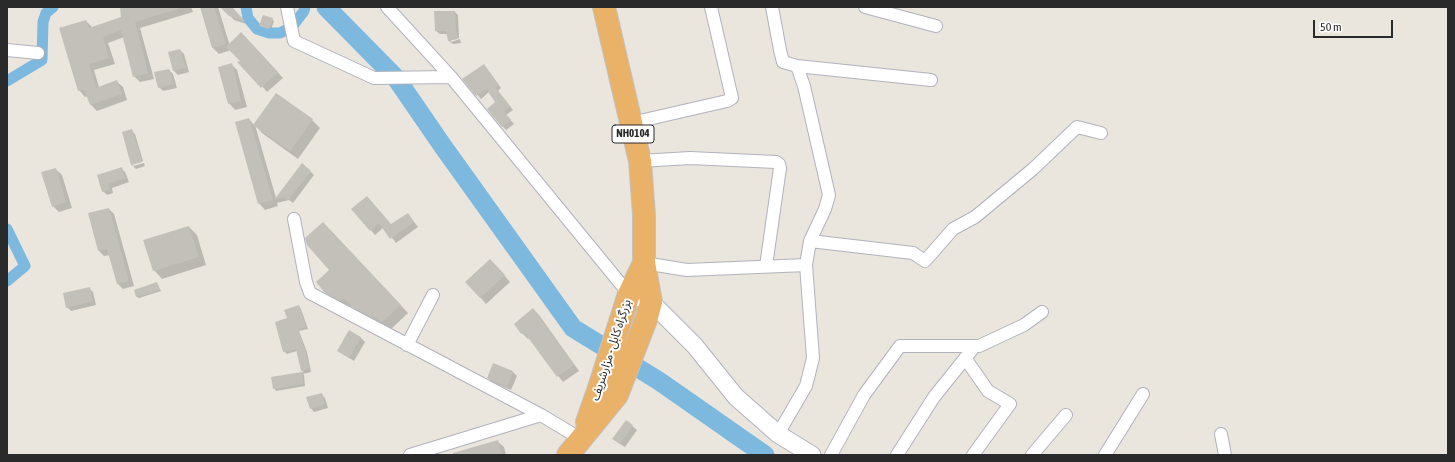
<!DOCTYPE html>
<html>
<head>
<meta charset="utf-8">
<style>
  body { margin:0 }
  #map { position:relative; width:1455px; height:462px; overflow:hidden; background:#eae6de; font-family:"Asap Condensed",sans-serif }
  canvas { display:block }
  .frame { position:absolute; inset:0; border:8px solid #2a2a2a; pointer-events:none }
  .scale { position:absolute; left:1313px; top:20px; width:80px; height:18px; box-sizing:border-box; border:2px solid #2a2a2a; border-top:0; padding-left:5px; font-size:12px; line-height:14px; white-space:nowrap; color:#2a2a2a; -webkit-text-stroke:3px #fff; paint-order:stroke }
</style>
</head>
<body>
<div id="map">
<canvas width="1455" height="462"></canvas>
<div class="frame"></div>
<div class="scale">50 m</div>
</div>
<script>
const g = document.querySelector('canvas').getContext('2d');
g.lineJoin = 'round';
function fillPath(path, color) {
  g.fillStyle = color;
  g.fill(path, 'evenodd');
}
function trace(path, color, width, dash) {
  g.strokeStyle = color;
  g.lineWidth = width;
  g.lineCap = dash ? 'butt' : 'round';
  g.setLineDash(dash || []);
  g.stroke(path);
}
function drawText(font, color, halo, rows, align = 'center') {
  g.font = font + ' "Asap Condensed","Noto Sans Arabic",sans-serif';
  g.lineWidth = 4;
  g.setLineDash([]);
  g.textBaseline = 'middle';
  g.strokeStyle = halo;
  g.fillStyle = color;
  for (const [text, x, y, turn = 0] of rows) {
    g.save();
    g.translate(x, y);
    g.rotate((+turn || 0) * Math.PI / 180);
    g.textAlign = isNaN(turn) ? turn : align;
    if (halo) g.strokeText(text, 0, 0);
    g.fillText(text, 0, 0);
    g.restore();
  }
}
fillPath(new Path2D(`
  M120 7H191L193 12 140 28 154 79 140 82 134 76 124 37 108 43 115 64 94 70 99 87 116 81 123 87 127 100 97 111 91 105 88 96 85 97 79 90 86 21 93 28 123 17Z
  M201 7H218L230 46 247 39 283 78 267 92 242 62 231 50 219 54 213 48Z
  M224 7H231L246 24 234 20 223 8Z
  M455 12 458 15 459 38 451 40V42L460 39 461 43 453 44 449 41 448 34H440L436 31Z
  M272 19 274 21 271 30 260 26Z
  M180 50 184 54 189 72 178 75 174 71 170 53Z
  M231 64 237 70 247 107 235 110 229 103Z
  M487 69 501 88 498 91 513 110 506 115 514 124 506 130 488 109 497 103 489 92 481 99 464 79Z
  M169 70 173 74 177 88 163 91 159 87Z
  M249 119 254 125 312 120 320 128 298 159 262 133 255 125 276 198 310 171 314 175 293 203 289 200 277 203 278 206 265 210 259 203Z
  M131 130 135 134 143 161 133 164V166L144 163 145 166 136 169 132 165 123 133Z
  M121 168 125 172 129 182 112 188 113 193 107 195 103 191 98 176Z
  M55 169 62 175 72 208 59 212 53 206Z
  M109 209 114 214 134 286 123 289 118 284 110 255 104 256 99 251Z
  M353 209 391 225 408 214 418 227 396 243 384 227 375 235Z
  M189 227 197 235 206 265 162 279 154 270Z
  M331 231 408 313 390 330 381 323 380 324 361 315 353 306 350 309 334 300 317 282 331 270Z
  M496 266 510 282 486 304 480 297Z
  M157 283 161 291 139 298 137 297 135 290Z
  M89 288 93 292 96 305 71 311 67 307Z
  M299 306 301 309 308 329 299 331 307 352 311 372 303 374 304 375 305 386 276 391 274 388 272 378 304 372 302 371 297 351 287 354 284 351 288 319Z
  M533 309 539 315 579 371 563 382 529 338 528 339 522 333Z
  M349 331 361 338 365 342 354 361 338 351Z
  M513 372 517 376 511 390 492 382 488 378Z
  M321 394 325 398 328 408 314 412 311 408Z
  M626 421 637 430 625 447 617 442Z
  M497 441 504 447 506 455H450Z`), '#0003');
trace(new Path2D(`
  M246 7 248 18 257 29 269 33H280L292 27 304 11 305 7
  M7 81 42 60 43 22 46 13 53 7
  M7 229 25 266 7 281`), '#7db9df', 11);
trace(new Path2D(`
  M326 7 396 78 442 145 573 328 659 381 765 455`), '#7db9df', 19);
fillPath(new Path2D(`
  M120 7H177L178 9 135 22 148 73 133 77 121 30 103 37 109 58 89 64 96 88 117 80 122 94 90 105 84 89 78 91 59 28 86 20 89 28 121 17Z
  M200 7H214L226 44 212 48Z
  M220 7H232L245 21 229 16Z
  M434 11H455L456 32 458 39 448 41 446 31H435Z
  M263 15 273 18 269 29 259 26Z
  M241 32 278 72 261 88 237 62 240 61 226 47Z
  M180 49 186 68 173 71 168 52Z
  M232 63 241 101 228 104 218 67Z
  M484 64 499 85 495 87 510 106 504 111 511 120 502 127 487 109 495 102 486 89 476 96 462 79Z
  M169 69 173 84 158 88 154 72Z
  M276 93 313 119 290 151 253 125Z
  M249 118 273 200 258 204 235 122Z
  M132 129 142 162 131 165 122 132Z
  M302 163 311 171 288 200 284 197 274 200Z
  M122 167 125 178 108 184 110 189 102 192 97 175Z
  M56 168 66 202 52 207 41 172Z
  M367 196 391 224 408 213 414 222 390 239 379 223 370 231 351 209Z
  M109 208 129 281 117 284 107 249 98 251 88 213Z
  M323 222 401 305 382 322 372 316 371 317 352 307 344 298 341 301 325 293 316 282 329 270 307 245 305 238Z
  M189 226 199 257 153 271 143 240Z
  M490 259 505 275 480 298 465 282Z
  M157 282 160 290 136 297 134 290Z
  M90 287 93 301 66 308 63 293Z
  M299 305 306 327 298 329 304 348H305L309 369 301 371 296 349 283 352 275 322 287 318 284 310Z
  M533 308 574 365 557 377 524 332 521 334 514 324Z
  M349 330 361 337 349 358 337 351Z
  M493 363 513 371 507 387 487 378Z
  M302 372 303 384 273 389 271 377Z
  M322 393 325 404 310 409 306 397Z
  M626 420 633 425 620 444 612 439Z
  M498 440 502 455H453V453Z`), '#c3c0b9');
const street = new Path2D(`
  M287 7 294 41 374 78 451 77
  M387 7 451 77 629 294
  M772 7 780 50 783 62 797 66 804 86 829 195 825 209 810 241 806 265 813 358 806 386 778 434
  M865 7 936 26
  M7 50 38 53
  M797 66 931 80
  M631 123 727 101 732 98 711 7
  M640 161 690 158 776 162 779 164 780 168 766 266
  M294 219 306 282 310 293 541 415 581 439
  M810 241 913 253 925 261 953 229 975 217 1033 169 1077 127 1101 133
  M644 263 687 270 806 265
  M407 345 433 295
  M965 358 988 391 1010 404 973 455
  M1221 434 1225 455
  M410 455 541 415
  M831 455 864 395 900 346H979L1024 325 1042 312
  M897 455 934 397 975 346
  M1032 455 1066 415
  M1105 455 1143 394`);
const secondary = new Path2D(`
  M641 298 651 302 695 346 736 397 778 434 812 455`);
const highway = new Path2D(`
  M587 422 599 388 621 319 629 294 644 263
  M568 455 617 395 647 317 651 302 644 263V215L640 161 604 7`);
trace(street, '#b1b2bc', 14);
trace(secondary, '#b1b2bc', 19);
trace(highway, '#c3c3c3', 24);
trace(street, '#fff', 12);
trace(secondary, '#fff', 17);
trace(highway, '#eab169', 22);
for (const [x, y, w] of [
  [633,134,42]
]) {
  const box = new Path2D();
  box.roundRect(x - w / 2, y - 9, w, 18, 3);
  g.fillStyle = '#fff';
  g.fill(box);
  trace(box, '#2a2a2a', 1);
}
drawText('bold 11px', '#2a2a2a', null, [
  ["NH0104",633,134]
]);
drawText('12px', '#2a2a2a', '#fff', [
  ["بزرگراه کابل - مزارشریف",611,350,-72]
]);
</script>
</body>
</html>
